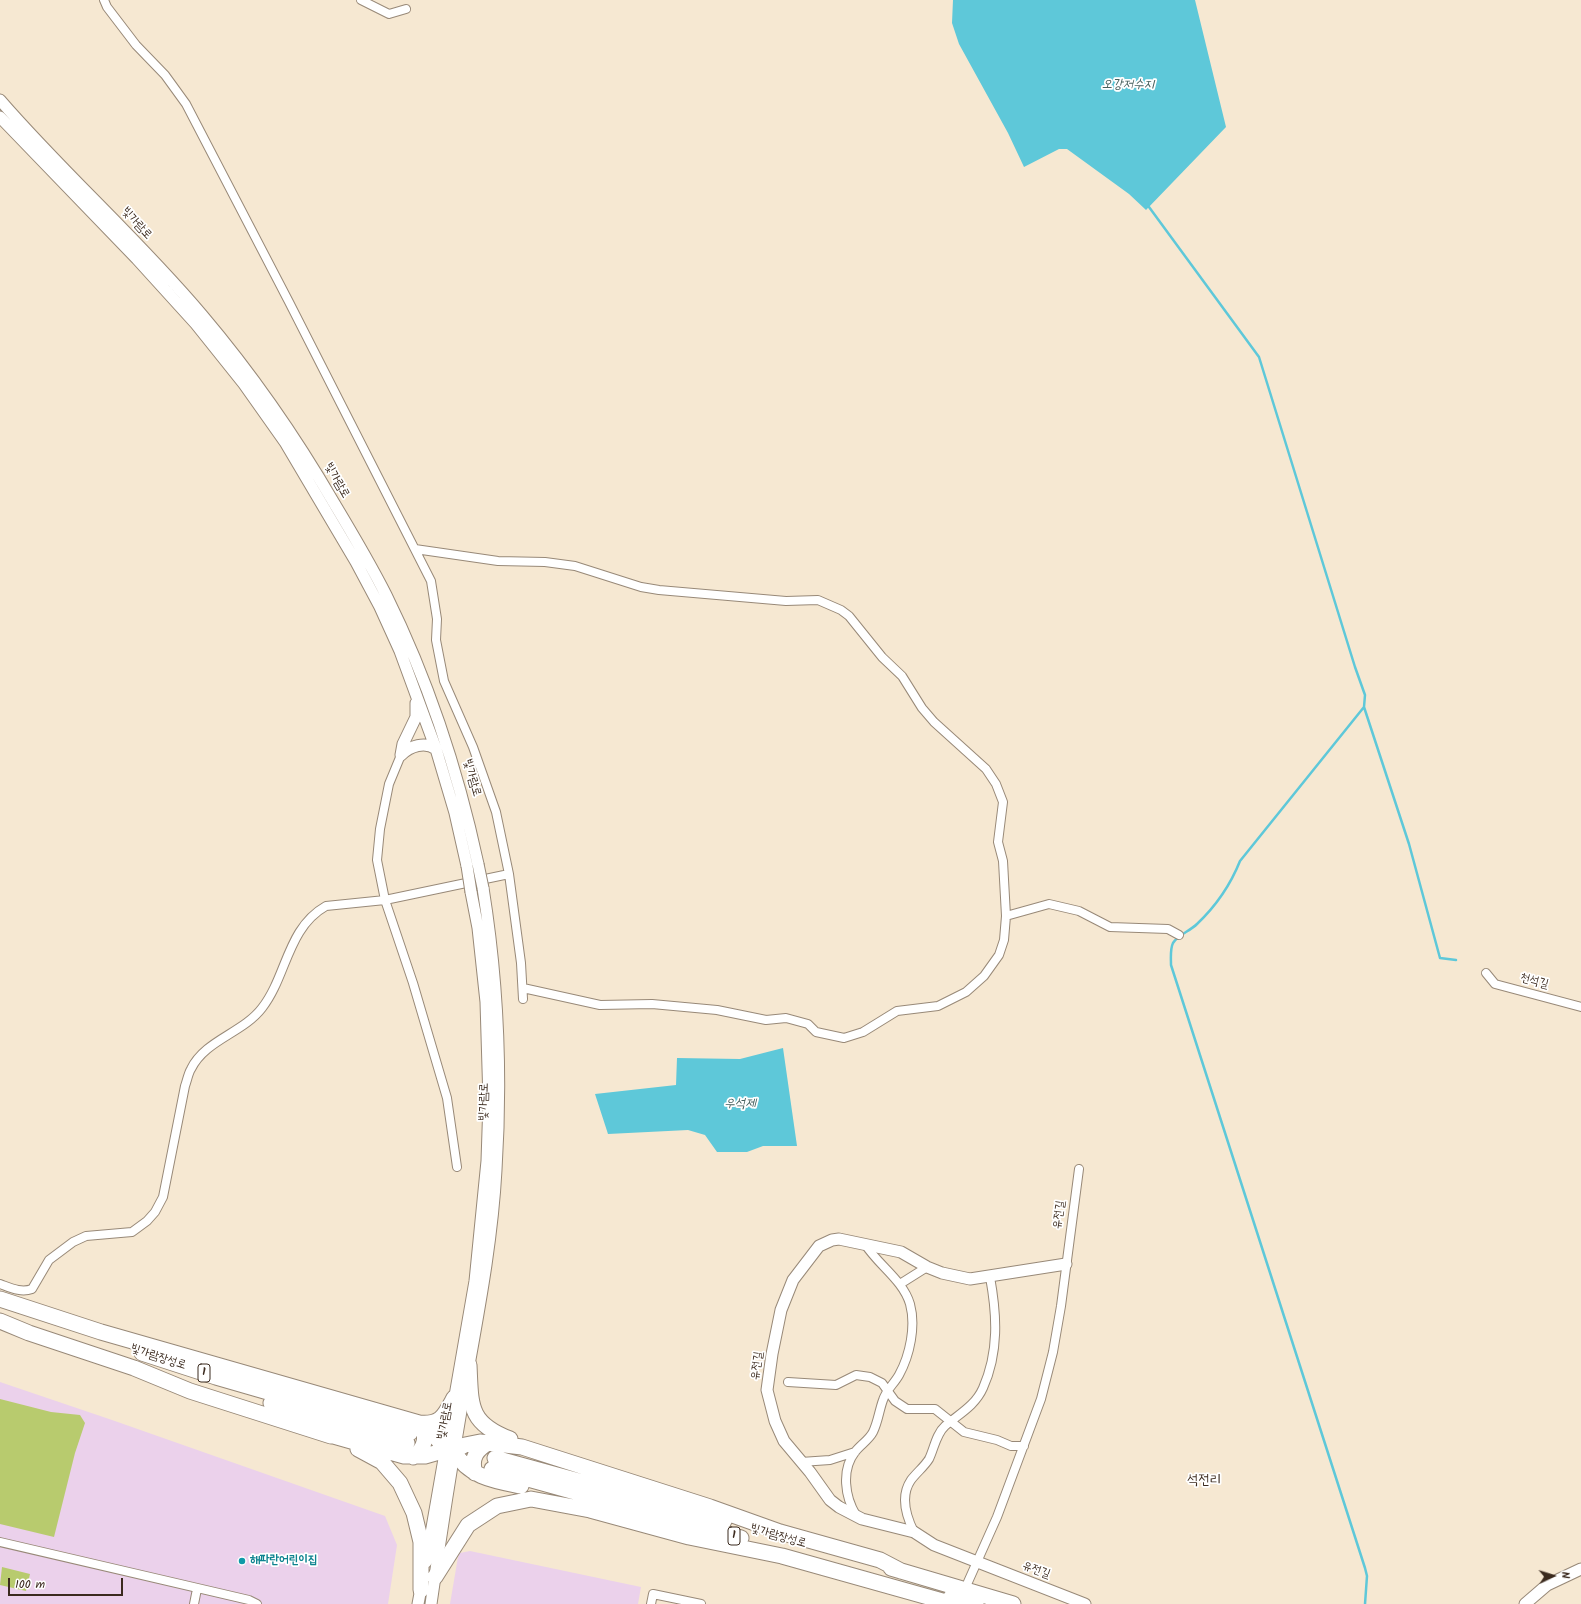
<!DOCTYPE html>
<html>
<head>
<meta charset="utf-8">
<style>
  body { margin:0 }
  #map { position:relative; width:1581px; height:1604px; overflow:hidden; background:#f6e8d2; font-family:Kalam,sans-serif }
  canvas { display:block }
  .north { position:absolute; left:1533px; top:1556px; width:40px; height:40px; -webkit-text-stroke:3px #fff; paint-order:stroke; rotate:86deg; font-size:11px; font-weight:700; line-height:16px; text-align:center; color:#3b2a1e }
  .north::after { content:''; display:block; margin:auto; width:14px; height:18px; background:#3b2a1e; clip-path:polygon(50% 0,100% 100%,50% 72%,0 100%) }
  .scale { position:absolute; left:8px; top:1578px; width:115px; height:18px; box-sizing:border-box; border:2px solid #3b2a1e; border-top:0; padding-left:5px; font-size:12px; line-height:14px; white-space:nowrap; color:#3b2a1e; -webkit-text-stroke:3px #fff; paint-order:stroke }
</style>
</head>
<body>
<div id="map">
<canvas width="1581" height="1604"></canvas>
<div class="north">N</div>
<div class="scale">100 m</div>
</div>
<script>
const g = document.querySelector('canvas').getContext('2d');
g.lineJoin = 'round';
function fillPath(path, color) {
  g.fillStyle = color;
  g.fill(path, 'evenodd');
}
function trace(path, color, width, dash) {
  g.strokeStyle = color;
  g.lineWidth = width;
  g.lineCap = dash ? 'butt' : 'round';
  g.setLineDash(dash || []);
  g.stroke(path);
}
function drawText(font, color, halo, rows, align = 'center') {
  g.font = font + ' Kalam,"Poor Story",sans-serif';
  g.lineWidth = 3.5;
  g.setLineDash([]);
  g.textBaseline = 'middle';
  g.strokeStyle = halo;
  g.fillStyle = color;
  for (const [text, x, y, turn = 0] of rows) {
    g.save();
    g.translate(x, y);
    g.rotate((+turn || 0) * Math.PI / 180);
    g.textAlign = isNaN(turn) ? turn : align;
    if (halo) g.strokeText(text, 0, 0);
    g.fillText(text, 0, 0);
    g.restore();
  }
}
fillPath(new Path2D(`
  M0 1382 112 1420 385 1516 397 1545 388 1604H0Z
  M470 1551 641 1587 638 1604H450L458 1557 460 1553Z`), '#ebd1eb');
fillPath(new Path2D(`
  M0 1399 51 1412 80 1415 85 1423 75 1453 54 1537 0 1524Z
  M2 1567 30 1574 26 1591 0 1585Z`), '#b8cb6e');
fillPath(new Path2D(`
  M953 0H1195L1226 127 1146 210 1129 194 1067 149H1059L1024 167 1008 133 959 44 952 23Z
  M783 1048 797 1146H763L747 1152H717L705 1135 688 1130 608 1134 595 1094 676 1085 677 1058 740 1059Z`), '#5ec8d9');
trace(new Path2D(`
  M1149 207 1259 357 1355 667 1365 695 1364 707 1409 844 1440 958 1456 960
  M1364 707 1240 861C1230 886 1216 906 1197 924 1190 931 1178 935 1173 943 1170 949 1171 958 1171 965L1365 1568 1367 1576 1365 1604`), '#5ec8d9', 2.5);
const street = new Path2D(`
  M104 0 107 7 136 45 165 75 186 104 289 302 431 581 437 619 436 640 444 681 473 747 496 812 509 874 521 963 523 999
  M361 0 389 14 406 9
  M415 549 498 561 545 562 575 566 641 587 659 590 786 601 818 600 841 610 849 616 882 657 902 676 922 708 934 722 986 769 996 784 1003 802 998 842 1003 861 1006 916
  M401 755 389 784 380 829 377 860 385 900 413 983 447 1098 457 1167
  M1486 973 1495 984 1581 1007
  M523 988 600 1005 652 1004 717 1010 766 1020 786 1018 808 1024 816 1032 844 1038 863 1032 897 1011 938 1006 966 992 984 976 999 955 1004 940 1006 916 1049 904 1079 911 1110 927 1168 929 1179 935
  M0 1284C11 1288 21 1293 32 1289L49 1260 73 1242 86 1236 132 1232 147 1221 155 1212 163 1197 185 1086C187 1081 188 1074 191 1069 205 1040 243 1033 262 1008 287 976 287 928 326 906L385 900 509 874
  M900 1284 927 1267
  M788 1382 836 1385 856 1375 870 1377 882 1383 895 1401 907 1409H935L964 1432 997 1440 1011 1446H1024
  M801 1462 830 1460 855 1452
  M856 1515C845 1497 841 1470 855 1452 860 1445 869 1440 873 1432 878 1422 879 1411 883 1400 886 1390 894 1384 899 1375 910 1355 916 1326 910 1304 903 1280 878 1265 865 1244
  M914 1532C906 1516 900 1496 911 1480 917 1472 924 1467 929 1459 934 1449 936 1434 945 1426 959 1414 975 1406 983 1388 999 1352 997 1315 990 1277
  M0 1542 249 1600 257 1604
  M968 1582 997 1517 1041 1399 1053 1352 1061 1306 1079 1169
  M194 1604 197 1589
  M651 1604 653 1594 701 1604`);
const secondary = new Path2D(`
  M0 100C64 174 139 240 202 315 252 374 295 436 334 503 352 533 370 563 386 595 428 680 458 771 478 864
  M0 117 137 259 196 324 244 384 285 442 356 562 380 607 400 651 436 749 455 813 467 866
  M401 755 403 744 416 717V703
  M401 755C410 746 425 741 436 749
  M1066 1264 970 1279 942 1273 927 1267 901 1252 839 1239 832 1240 819 1246 793 1280 781 1310 772 1354 767 1390 775 1421 784 1441 810 1472 830 1500 839 1507 862 1519 914 1532 934 1545 1085 1604
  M426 1562 475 1281 487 1161 489 1101 486 1002 478 928 471 892
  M418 1604 422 1583
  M431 1604C441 1533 452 1463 464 1393 477 1319 492 1245 496 1170 502 1076 498 981 483 888
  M1525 1604 1547 1585 1581 1569`);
const highway = new Path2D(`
  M0 1299 101 1332 419 1423C441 1425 444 1416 454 1398
  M0 1321 29 1333 134 1368 190 1391 331 1436
  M142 1353 216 1377 410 1433
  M469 1365C471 1405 468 1423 510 1439
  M271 1403 407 1443
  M420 1424 431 1431 446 1450
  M323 1433 404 1456H425L446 1450 454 1451 465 1445 480 1442 522 1447 710 1507 780 1532 880 1560 901 1571
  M358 1449 382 1462 400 1483 414 1513 421 1542V1590
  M454 1451C468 1477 495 1481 521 1486
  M413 1457C426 1448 428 1435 419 1423
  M495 1458 724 1521
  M492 1469 741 1538
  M475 1473C470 1458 477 1449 490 1442
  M891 1568 1013 1604
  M435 1577 468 1525 497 1506 531 1499 590 1510 689 1537 782 1556 953 1604
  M951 1597 976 1604`);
trace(street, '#988978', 10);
trace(secondary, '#988978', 13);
trace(highway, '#988978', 17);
trace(street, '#fff', 8);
trace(secondary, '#fff', 11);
trace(highway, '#fff', 15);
const secondaryBridge = new Path2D(`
  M478 864 483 888
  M467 866 471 892`);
trace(secondaryBridge, '#988978', 13, []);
trace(secondaryBridge, '#fff', 11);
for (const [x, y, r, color] of [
  [242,1561,4,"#0f9aa8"]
]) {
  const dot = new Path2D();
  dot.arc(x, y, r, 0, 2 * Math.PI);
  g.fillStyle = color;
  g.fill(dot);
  trace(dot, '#fff', 1.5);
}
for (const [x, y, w] of [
  [204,1373,12],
  [734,1536,12]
]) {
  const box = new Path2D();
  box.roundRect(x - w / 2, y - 9, w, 18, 3);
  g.fillStyle = '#fff';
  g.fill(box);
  trace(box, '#3b2a1e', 1);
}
drawText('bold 11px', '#3b2a1e', null, [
  ["1",204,1373],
  ["1",734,1536]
]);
drawText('12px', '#3b2a1e', '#fff', [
  ["빛가람로",136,224,47],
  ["빛가람로",336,481,60],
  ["빛가람로",471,778,74],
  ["천석길",1534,982,15],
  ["빛가람로",485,1102,-89],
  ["유전길",1060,1215,-82],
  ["빛가람장성로",158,1358,18],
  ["유전길",758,1366,-82],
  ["빛가람로",446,1421,-80],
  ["빛가람장성로",778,1537,16],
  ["유전길",1036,1571,20]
]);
drawText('bold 12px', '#0d838f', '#fff', [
  ["해파란어린이집",250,1561]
], 'left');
drawText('italic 13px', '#47615f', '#fff', [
  ["오강저수지",1128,86],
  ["우석제",740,1105]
]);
drawText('14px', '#3b2a1e', '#fff', [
  ["석전리",1204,1482]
]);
</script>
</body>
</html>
